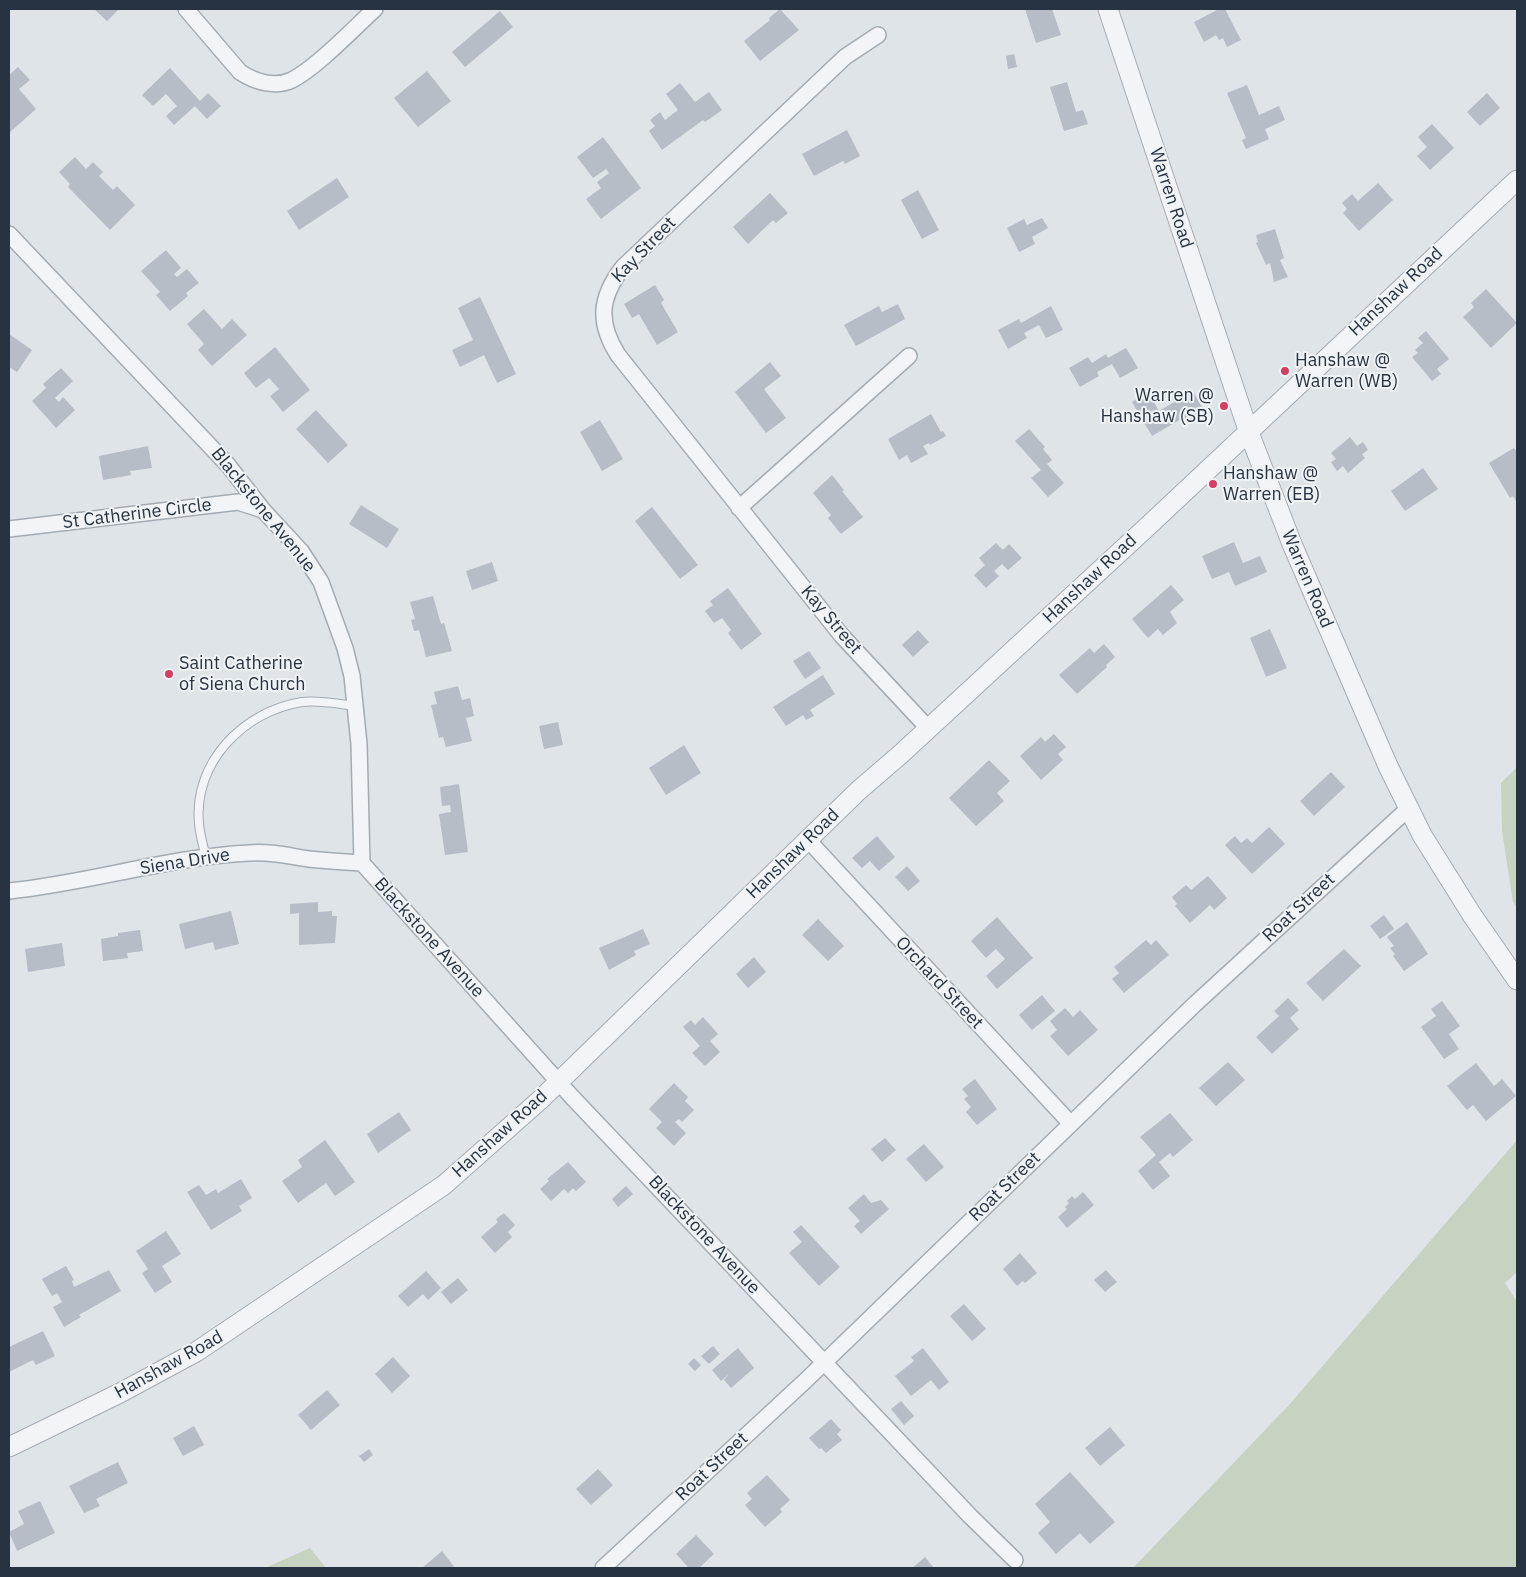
<!DOCTYPE html>
<html>
<head>
<meta charset="utf-8">
<style>
  body { margin:0 }
  #map { position:relative; width:1526px; height:1577px; overflow:hidden; background:#dfe4e9; font-family:"IBM Plex Sans",sans-serif }
  canvas { display:block }
  .frame { position:absolute; inset:0; border:10px solid #273341; pointer-events:none }
</style>
</head>
<body>
<div id="map">
<canvas width="1526" height="1577"></canvas>
<div class="frame"></div>
</div>
<script>
const g = document.querySelector('canvas').getContext('2d');
g.lineJoin = 'round';
function fillPath(path, color) {
  g.fillStyle = color;
  g.fill(path, 'evenodd');
}
function trace(path, color, width, dash) {
  g.strokeStyle = color;
  g.lineWidth = width;
  g.lineCap = dash ? 'butt' : 'round';
  g.setLineDash(dash || []);
  g.stroke(path);
}
function drawText(font, color, halo, rows, align = 'center') {
  g.font = font + ' "IBM Plex Sans",sans-serif';
  g.lineWidth = 4;
  g.setLineDash([]);
  g.textBaseline = 'middle';
  g.strokeStyle = halo;
  g.fillStyle = color;
  for (const [text, x, y, turn = 0] of rows) {
    g.save();
    g.translate(x, y);
    g.rotate((+turn || 0) * Math.PI / 180);
    g.textAlign = isNaN(turn) ? turn : align;
    if (halo) g.strokeText(text, 0, 0);
    g.fillText(text, 0, 0);
    g.restore();
  }
}
fillPath(new Path2D(`
  M1517 767V908L1513 902 1502 831 1501 783Z
  M1517 1140V1272L1505 1283 1517 1302V1568H1133L1289 1405Z
  M310 1548 326 1568H265Z`), '#c6d3c0');
fillPath(new Path2D(`
  M94 9H119L107 21Z
  M780 9 799 30 760 61 744 41 770 20 769 18Z
  M1025 9H1052L1061 35 1036 43Z
  M1219 9H1225L1241 40 1227 47 1223 38 1219 40 1216 35 1204 42 1194 22Z
  M500 11 513 27 465 67 452 52Z
  M1014 54 1017 67 1008 69 1006 56Z
  M18 67 30 80 19 89 36 109 9 133V75Z
  M170 68 200 101 208 93 221 106 207 119 195 106 174 125 166 116 177 106 166 94 153 106 142 95Z
  M427 71 451 101 418 127 394 98Z
  M1067 82 1076 112 1083 110 1088 124 1064 131 1050 87Z
  M680 83 695 102 709 92 722 110 705 122 703 120 662 150 649 131 655 126 650 120 660 112 665 120 678 110 666 94Z
  M1247 85 1259 115 1279 106 1285 120 1265 129 1269 139 1246 149 1242 140 1246 138 1227 93Z
  M1487 93 1500 108 1480 126 1467 112Z
  M1432 124 1454 148 1430 170 1417 156 1427 147 1418 137Z
  M847 130 860 156 845 164 843 161 814 176 802 154Z
  M603 137 641 188 601 219 586 199 601 188 597 182 609 173 606 169 593 178 577 157Z
  M75 157 86 169 93 162 103 172 99 176 113 190 117 186 135 205 110 230 68 187 70 184 59 172Z
  M337 178 349 197 299 230 287 211Z
  M1378 183 1393 200 1359 231 1343 213 1347 209 1342 203 1352 194 1358 201Z
  M918 190 939 230 922 239 901 200Z
  M770 193 788 213 776 223 773 220 748 244 733 227Z
  M1042 218 1048 228 1032 237 1035 244 1019 252 1007 228 1024 219 1027 225Z
  M1275 229 1284 258 1280 260 1288 277 1274 282 1270 263 1266 265 1256 243 1258 242 1256 235Z
  M166 250 181 268 174 274 177 277 187 269 199 283 186 293 188 296 170 311 156 295 160 292 141 271Z
  M655 285 664 300 661 303 678 332 657 345 639 314 632 318 624 304Z
  M1486 289 1517 323 1491 348 1463 317 1474 307 1471 303Z
  M480 297 516 374 497 383 484 355 460 367 452 350 473 340 458 308Z
  M898 304 905 319 856 346 844 325 879 306 882 312Z
  M1051 306 1063 330 1046 338 1039 325 1024 333 1027 338 1008 349 998 330 1019 319 1021 323Z
  M204 309 222 329 232 319 247 335 212 366 198 350 204 344 187 324Z
  M1426 331 1449 359 1437 369 1441 374 1432 381 1412 357 1418 353 1415 350 1423 343 1418 338Z
  M9 334 32 350 17 372 9 367Z
  M275 347 310 390 283 412 270 396 279 389 269 378 256 388 244 373Z
  M1126 348 1138 368 1120 378 1112 364 1097 372 1099 376 1080 387 1069 368 1088 357 1092 363 1106 354 1108 358Z
  M770 362 781 376 764 389 786 418 766 433 735 392Z
  M61 368 73 381 55 398 59 402 63 397 75 410 56 428 32 401 46 388 43 384Z
  M1193 391 1205 413 1187 423 1183 418 1152 436 1132 402 1148 392 1159 411Z
  M316 410 348 445 328 463 296 429Z
  M931 414 941 432 943 431 946 436 930 445 929 443 923 446 928 454 911 463 907 455 899 460 888 439Z
  M600 420 623 459 602 471 580 432Z
  M1029 429 1045 447 1043 449 1052 460 1047 464 1064 483 1048 497 1031 478 1041 470 1015 441Z
  M1350 437 1357 446 1363 442 1368 450 1362 454 1365 458 1348 473 1343 466 1337 471 1331 462 1336 459 1331 453Z
  M148 446 152 468 130 471 131 475 103 480 99 456Z
  M1514 448 1517 452V503L1513 496 1510 498 1489 463Z
  M1423 468 1438 489 1405 511 1391 491Z
  M832 475 844 490 842 491 863 517 841 534 828 518 831 515 813 493Z
  M361 505 399 529 387 548 349 524Z
  M652 507 698 565 680 579 635 521Z
  M1234 542 1243 563 1260 556 1267 572 1235 586 1229 572 1212 579 1202 556Z
  M996 543 1003 550 1009 544 1022 558 1008 570 1002 564 994 571 999 576 986 588 974 575 985 565 979 558Z
  M492 562 498 581 472 590 466 571Z
  M1171 585 1184 600 1170 612 1177 623 1163 635 1158 629 1148 638 1132 619Z
  M728 588 762 634 741 650 728 633 731 630 722 618 714 623 705 611 713 605 710 601Z
  M433 596 441 624 444 623 452 651 426 657 419 630 414 631 411 620 415 619 410 602Z
  M1270 629 1287 668 1266 677 1250 638Z
  M918 630 929 642 913 657 902 645Z
  M1104 644 1115 657 1106 665 1107 667 1077 694 1059 675 1090 648 1094 653Z
  M809 651 821 668 805 679 793 661Z
  M823 675 835 694 810 710 814 716 806 720 803 715 786 726 773 707Z
  M458 686 462 700 470 698 474 716 466 718 472 741 446 747 443 737 439 738 431 705 437 704 434 692Z
  M558 722 563 745 544 749 539 726Z
  M1054 734 1066 747 1058 754 1063 760 1041 780 1020 756 1041 737 1045 742Z
  M684 745 701 773 666 795 649 768Z
  M989 760 1010 781 997 793 1004 801 976 826 949 798Z
  M1331 772 1345 787 1314 816 1300 801Z
  M459 784 468 852 445 855 439 814 451 812 450 805 442 806 440 787Z
  M1269 827 1285 844 1252 874 1225 845 1235 836 1241 843 1247 838 1252 843Z
  M877 836 895 857 879 871 870 861 862 868 852 858Z
  M907 866 920 881 908 891 895 877Z
  M1208 876 1227 898 1214 910 1210 905 1190 923 1175 906 1177 904 1172 897 1186 885 1191 890Z
  M318 902V912L332 911V916H337L335 943 299 945V913L290 914V904Z
  M231 911 239 944 215 950 213 942 185 949 179 924Z
  M1384 915 1394 929 1380 939 1370 926Z
  M997 917 1033 958 997 989 986 976 1005 959 996 949 986 958 971 941Z
  M818 919 844 946 828 961 802 935Z
  M1407 922 1428 954 1404 971 1393 956 1395 954 1390 948 1394 946 1387 937Z
  M643 929 650 944 634 951 636 955 609 970 599 948Z
  M140 930 143 951 127 953 128 958 103 961 101 939 118 936V933Z
  M1146 940 1151 945 1156 940 1169 955 1124 993 1112 979 1119 973 1114 967Z
  M62 943 65 966 28 972 25 949Z
  M1344 949 1361 966 1323 1001 1306 983Z
  M754 957 766 972 748 988 736 974Z
  M1042 995 1055 1011 1032 1030 1019 1015Z
  M1288 998 1299 1010 1290 1018 1299 1029 1272 1054 1256 1037 1279 1016 1274 1011Z
  M1442 1001 1460 1026 1449 1034 1459 1049 1444 1059 1421 1027 1436 1016 1431 1009Z
  M1065 1008 1073 1017 1080 1010 1098 1030 1068 1056 1050 1036 1057 1030 1050 1021Z
  M703 1017 718 1034 710 1041 720 1052 705 1066 692 1053 700 1046 683 1027 691 1020 695 1025Z
  M1228 1062 1245 1080 1216 1106 1199 1088Z
  M1476 1063 1494 1086 1502 1079 1516 1096 1486 1121 1473 1105 1467 1110 1447 1086Z
  M975 1079 997 1109 977 1125 966 1112 971 1107 964 1099 968 1096 962 1089Z
  M674 1083 688 1097 685 1101 694 1110 682 1122 679 1119 675 1122 686 1133 674 1146 656 1128 662 1122 649 1109Z
  M399 1112 411 1130 378 1153 367 1134Z
  M1170 1113 1193 1140 1173 1157 1170 1153 1159 1162 1170 1176 1153 1190 1138 1171 1156 1155 1140 1137Z
  M885 1138 896 1150 882 1162 871 1149Z
  M325 1140 355 1182 335 1196 326 1183 298 1203 282 1181 302 1167 298 1160Z
  M924 1144 944 1167 926 1182 906 1159Z
  M568 1162 586 1182 576 1191 573 1188 568 1193 564 1189 551 1201 540 1189 549 1181 547 1179Z
  M241 1179 252 1198 239 1206 242 1211 211 1230 187 1192 199 1185 206 1195 216 1189 218 1193Z
  M626 1186 633 1194 618 1207 612 1199Z
  M1083 1192 1094 1205 1067 1228 1058 1217 1067 1209 1065 1207 1069 1203 1067 1201 1072 1196 1075 1199Z
  M864 1194 871 1203 881 1200 889 1209 861 1234 854 1226 860 1221 848 1208Z
  M504 1213 515 1225 508 1232 512 1237 495 1253 481 1237 498 1222 496 1219Z
  M801 1225 840 1267 819 1286 789 1253 802 1242 793 1232Z
  M166 1231 181 1254 162 1266 172 1282 155 1293 142 1273 148 1269 136 1251Z
  M1020 1253 1037 1273 1025 1283 1023 1281 1017 1286 1003 1269Z
  M66 1266 74 1280 72 1281 74 1287 109 1270 121 1291 79 1315 81 1317 64 1327 53 1307 62 1302 57 1293 52 1296 42 1279Z
  M1106 1270 1117 1282 1105 1292 1094 1280Z
  M426 1271 441 1288 428 1300 423 1294 408 1307 398 1296Z
  M458 1278 468 1290 451 1304 441 1292Z
  M964 1304 986 1329 972 1341 950 1316Z
  M43 1331 55 1356 36 1365 33 1360 9 1372V1347Z
  M713 1346 720 1354 709 1364 701 1356Z
  M738 1348 754 1368 731 1388 724 1380 729 1374 721 1381 712 1370Z
  M923 1348 949 1382 939 1390 931 1380 911 1396 895 1376 914 1361 911 1357Z
  M393 1357 410 1376 392 1393 375 1374Z
  M694 1358 701 1365 695 1371 688 1364Z
  M327 1390 340 1405 311 1430 298 1415Z
  M901 1401 914 1416 904 1425 891 1409Z
  M831 1419 841 1430 837 1434 842 1440 826 1453 821 1448 819 1449 809 1438Z
  M194 1426 204 1445 183 1456 173 1438Z
  M1110 1427 1125 1445 1100 1466 1085 1448Z
  M369 1449 373 1455 364 1462 359 1456Z
  M118 1462 128 1483 96 1499 100 1506 84 1513 69 1486Z
  M598 1469 613 1485 591 1505 576 1489Z
  M1070 1472 1115 1522 1090 1544 1080 1533 1056 1554 1038 1533 1050 1522 1035 1504Z
  M767 1475 790 1500 780 1509 782 1512 765 1527 745 1505 752 1499 747 1493Z
  M40 1501 55 1533 17 1551 9 1532 24 1524 18 1511Z
  M696 1535 714 1554 699 1568H689L676 1554Z
  M442 1551 455 1568H422Z
  M925 1557 934 1568H912Z`), '#b6bdc6');
const service = new Path2D(`
  M206 857C203 846 200 835 199 824 193 762 244 711 302 702 319 700 339 704 356 706`);
const minor = new Path2D(`
  M186 9 240 72C255 82 275 88 292 80 316 68 354 28 375 9
  M878 35 845 57 623 267C600 297 597 322 618 355L842 636 928 728
  M9 234 228 465 263 510 301 551 321 582 345 648 352 676 359 744 362 863 572 1097 970 1516 1015 1560
  M739 508 909 356
  M9 529 238 502 263 510
  M808 840 1071 1124
  M9 891C89 883 168 857 249 853 269 851 289 856 309 859 327 861 344 862 362 863
  M603 1568 804 1382 1195 1004 1409 808`);
const tertiary = new Path2D(`
  M1108 9 1248 430 1292 544 1388 766 1422 835 1472 915 1517 980
  M9 1447 120 1393 196 1352 444 1185 540 1100 858 791 902 753 1147 527 1517 180`);
trace(service, '#a4abb3', 10);
trace(minor, '#a4abb3', 18);
trace(tertiary, '#a4abb3', 21);
trace(service, '#f2f4f7', 8);
trace(minor, '#f2f4f7', 15);
trace(tertiary, '#f2f4f7', 19);
for (const [x, y, r, color] of [
  [1285,371,5,"#d53e61"],
  [1224,406,5,"#d53e61"],
  [1213,484,5,"#d53e61"],
  [169,674,5,"#d53e61"]
]) {
  const dot = new Path2D();
  dot.arc(x, y, r, 0, 2 * Math.PI);
  g.fillStyle = color;
  g.fill(dot);
  trace(dot, '#eff3f6', 2);
}
drawText('18px', '#273341', '#eff3f6', [
  ["Warren Road",1171,198,72],
  ["Kay Street",644,250,-46],
  ["Hanshaw Road",1396,292,-43],
  ["Blackstone Avenue",263,510,51],
  ["St Catherine Circle",137,514,-7],
  ["Hanshaw Road",1090,579,-43],
  ["Warren Road",1307,579,67],
  ["Kay Street",831,620,50],
  ["Hanshaw Road",793,854,-44],
  ["Siena Drive",185,862,-9],
  ["Roat Street",1299,908,-43],
  ["Blackstone Avenue",429,938,48],
  ["Orchard Street",939,983,47],
  ["Hanshaw Road",500,1134,-42],
  ["Roat Street",1005,1187,-44],
  ["Blackstone Avenue",704,1235,47],
  ["Hanshaw Road",169,1365,-29],
  ["Roat Street",712,1467,-43]
]);
drawText('18px', '#273341', '#eff3f6', [
  ["Hanshaw @",1295,361],
  ["Warren (WB)",1295,382],
  ["Warren @",1214,396,"right"],
  ["Hanshaw (SB)",1214,417,"right"],
  ["Hanshaw @",1223,474],
  ["Warren (EB)",1223,495],
  ["Saint Catherine",179,664],
  ["of Siena Church",179,685]
], 'left');
</script>
</body>
</html>
